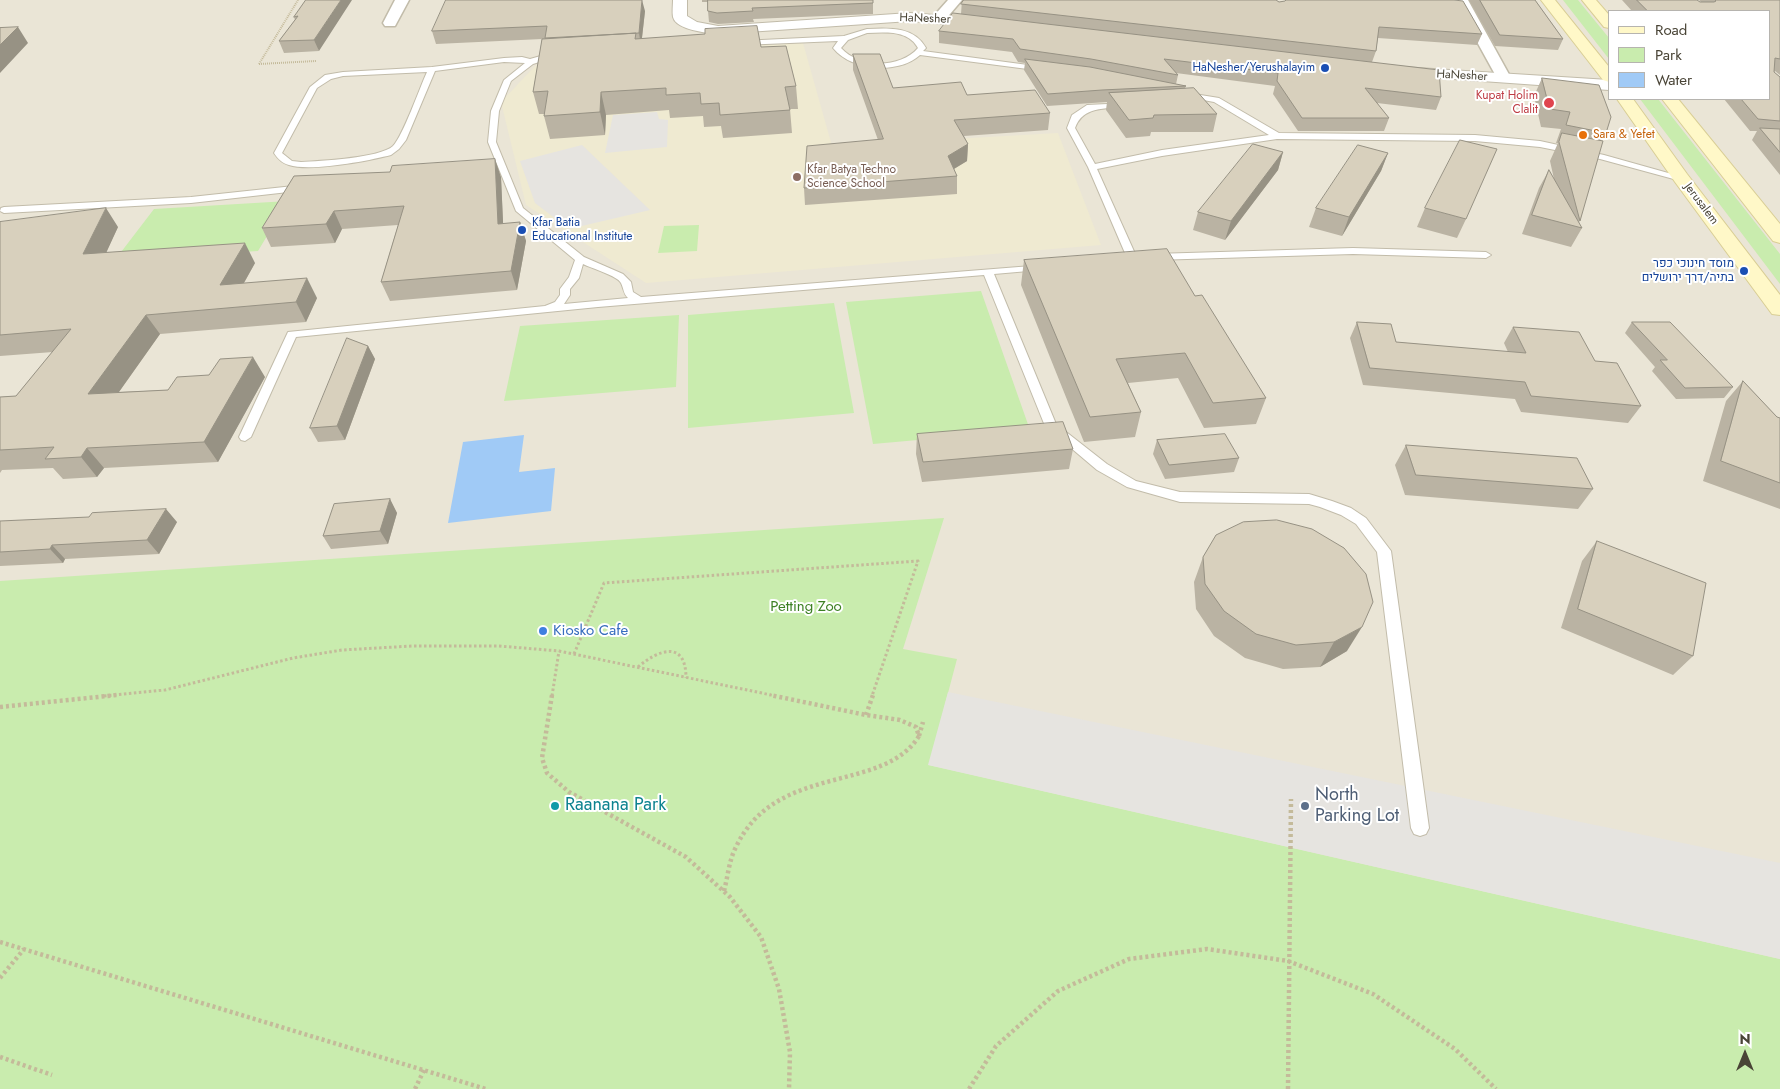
<!DOCTYPE html>
<html>
<head>
<meta charset="utf-8">
<style>
  body { margin:0 }
  #map { position:relative; width:1780px; height:1089px; overflow:hidden; background:#f5f3e8; font-family:Jost,sans-serif }
  canvas { display:block }
  .legend { position:absolute; left:1608px; top:10px; width:162px; height:90px; box-sizing:border-box; background:#fff; border:1px solid #b6b4af; margin:0; padding:6px 9px; list-style:none; font-size:15px; color:#494436 }
  .legend li { display:flex; align-items:center; gap:10px; height:25px }
  .legend b { width:25px; border:1px solid #b6b4af }
  .north { position:absolute; left:1720px; top:1029px; width:50px; height:50px; -webkit-text-stroke:4px #fff; paint-order:stroke; rotate:0deg; font-size:14px; font-weight:700; line-height:20px; text-align:center; color:#494436 }
  .north::after { content:''; display:block; margin:auto; width:18px; height:22px; background:#494436; clip-path:polygon(50% 0,100% 100%,50% 72%,0 100%) }
</style>
</head>
<body>
<div id="map">
<canvas width="1780" height="1089"></canvas>
<ul class="legend">
<li><b style="height:6px;background:#fff8c8"></b>Road</li>
<li><b style="height:14px;background:#c9ecae"></b>Park</li>
<li><b style="height:14px;background:#a0caf6"></b>Water</li>
</ul>
<div class="north">N</div>
</div>
<script>
const g = document.querySelector('canvas').getContext('2d');
g.lineJoin = 'round';
function fillPath(path, color) {
  g.fillStyle = color;
  g.fill(path, 'evenodd');
}
function trace(path, color, width, dash) {
  g.strokeStyle = color;
  g.lineWidth = width;
  g.lineCap = dash ? 'butt' : 'round';
  g.setLineDash(dash || []);
  g.stroke(path);
}
function drawText(font, color, halo, rows, align = 'center') {
  g.font = font + ' Jost,Heebo,sans-serif';
  g.lineWidth = 4;
  g.setLineDash([]);
  g.textBaseline = 'middle';
  g.strokeStyle = halo;
  g.fillStyle = color;
  for (const [text, x, y, turn = 0] of rows) {
    g.save();
    g.translate(x, y);
    g.rotate((+turn || 0) * Math.PI / 180);
    g.textAlign = isNaN(turn) ? turn : align;
    if (halo) g.strokeText(text, 0, 0);
    g.fillText(text, 0, 0);
    g.restore();
  }
}
fillPath(new Path2D(`
  M0 0H1780V1089H0ZM1609 11H1769V99H1609Z`), '#eae5d6');
fillPath(new Path2D(`
  M803 43 832 146 1058 133 1101 245 646 283 526 205 501 102 535 66 563 57Z`), '#efead1');
fillPath(new Path2D(`
  M1563 0H1578L1609 38V59Z
  M1640 99H1658L1780 254V284Z
  M288 201 258 251 115 260 154 209Z
  M699 225 697 251 658 253 664 226Z
  M981 291 1030 430 873 444 846 302Z
  M834 303 854 413 688 428V315Z
  M679 315 676 387 504 401 520 326Z
  M944 518 903 649 957 659 929 765 1780 959V1089H0V581Z`), '#c9ecae');
fillPath(new Path2D(`
  M657 112 659 119 668 120 667 147 605 153 613 115Z
  M582 145 650 210 569 229 535 203 520 161Z
  M948 692 1780 863V959L928 765Z`), '#e6e4e0');
fillPath(new Path2D(`
  M524 435 519 472 555 468 551 511 448 523 463 442Z`), '#a0caf6');
const service = new Path2D(`
  M867 29C889 28 914 26 926 48L923 51 1043 67 1047 69 1043 71 920 55C898 75 851 71 833 48L838 41 741 45 737 43 741 41 844 36ZM867 33C885 32 909 30 918 48 900 69 859 68 841 48L848 40Z
  M555 52H558V56L533 64 511 81 499 111 496 142 523 208 584 257 623 274 631 282 633 292 641 297 1044 265V269L1040 270 994 274 1056 424 1107 464 1136 481 1180 492 1309 494 1332 501 1351 508 1366 518 1391 551 1429 828 1426 834 1420 836 1414 834 1411 828 1377 552 1356 524 1341 515 1320 507 1309 504 1180 502 1127 487 1097 470 1045 426 984 275 598 307 296 337 251 437 245 441 241 440 239 437 288 332 545 306 555 302 560 295V289L569 277 575 260 516 211 488 142 491 111 504 80 525 63 504 62 435 71 406 140 399 149 391 155C368 161 310 172 289 165 282 163 278 159 274 153L310 87 325 75 343 72 432 67 504 58 522 57 530 59ZM427 72C420 87 403 136 393 146 380 158 320 161 301 162L292 161 282 153 317 88 331 79 343 76ZM583 264C591 268 618 276 621 283 624 289 623 293 628 298L564 304 570 295V289L579 278Z
  M1182 92 1219 98 1279 133 1475 135 1540 141 1604 155 1686 178 1681 181 1600 159 1540 147 1475 141 1277 139 1162 156 1097 169 1137 258 1136 260H1128L1088 167 1067 128 1072 115 1087 105 1128 103 1129 105 1125 107C1105 109 1083 106 1075 128L1095 164 1162 150 1269 135 1214 102 1182 96Z
  M303 185 308 188 306 190 191 203 4 213 0 211 1 208 4 207 191 197Z
  M1353 248 1486 252 1491 255 1486 258 1353 254 1154 260 1149 257 1154 254Z`);
const minor = new Path2D(`
  M395 0H409L395 26H385L383 23Z
  M948 0H962L944 21H934L932 18Z
  M1454 0H1468L1511 78 1509 81H1499L1497 78Z`);
const tertiary = new Path2D(`
  M673 0H687V16L697 22 718 26 910 13 984 19 989 20 991 23 989 26 984 27 910 21 718 34C707 33 676 30 673 17 672 12 673 5 673 0Z
  M1402 67 1609 80V90L1397 75 1394 72 1397 69Z`);
const secondary = new Path2D(`
  M1541 0H1555L1609 67V82L1603 80Z
  M1582 0H1596L1609 15V28L1604 27Z
  M1617 99H1633L1687 174 1780 295V315L1772 314 1675 182Z
  M1662 99H1678L1780 224V243L1773 241Z`);
trace(service, '#c2bcaa', 2);
trace(minor, '#c2bcaa', 3);
trace(tertiary, '#c2bcaa', 2);
trace(secondary, '#d9ce95', 2);
trace(new Path2D(`
  M259 64 316 61
  M259 64 298 0`), '#c4ba9a', 2, [1, 1]);
trace(new Path2D(`
  M574 654 604 583 918 561 872 696
  M638 667C659 649 686 640 686 678
  M104 696 165 690 293 658 342 650 412 646H499L559 651 776 696
  M552 696 559 651`), '#c4ba9a', 3, [2.5, 2.5]);
trace(new Path2D(`
  M552 695 542 758 547 773 569 792 686 857 730 897 761 937 779 989 790 1052 789 1089
  M0 707 117 695
  M866 715 873 695
  M919 736 923 722
  M724 891C728 876 729 860 736 847 776 762 883 794 919 736L916 727 900 720 866 715 770 695
  M0 942 486 1089
  M0 978 24 949
  M0 1057 52 1075
  M415 1089 424 1070
  M969 1089 996 1046 1058 991 1129 959 1207 949 1288 961 1373 994 1455 1049 1496 1089
  M1288 1089 1291 799`), '#c4ba9a', 4.5, [3, 3]);
fillPath(service, '#fff');
fillPath(minor, '#fff');
fillPath(tertiary, '#fff');
fillPath(secondary, '#fff8c8');
fillPath(new Path2D(`
  M306 0 319 51 284 53 279 41 295 20 294 17Z
  M702 0H873V14L753 19 754 22 718 24 709 22 708 11V2H702Z
  M962 0H1276L1279 2 1482 34 1477 45 1378 38 1376 51 1372 62 1441 97 1436 110 1377 103 1389 118 1384 131H1298L1273 94 1275 86 1176 73 1178 75 1176 84 1186 86 1185 88 1217 114 1213 132H1151L1150 136 1126 138 1106 110 1107 102 1047 106 1024 70 1025 63 1018 62 1012 52 939 43V31L961 14Z
  M1469 0H1535L1563 39 1558 50 1495 46Z
  M1622 0H1697L1700 2H1701L1699 0H1780V75L1775 71 1774 72 1780 77V175L1752 140 1757 131H1750L1724 99H1769V11H1632Z
  M645 11 642 38 761 47 796 86 798 109H790L792 133 723 138 721 126 704 127 703 116 670 118 669 110 606 115 605 135 550 139 544 116V114H539L533 92 542 39 436 44 432 31Z
  M853 54 893 88 967 95 1050 113 1048 130 964 136 968 144 967 161 954 169 957 176V194L805 205 804 188 878 140 853 70Z
  M1542 78 1606 133 1601 141 1579 223 1582 228 1571 247 1522 234 1539 188 1549 170 1554 179 1550 161 1558 143H1556L1561 129 1541 127 1534 96Z
  M1283 152 1278 170 1225 240 1193 230 1198 212Z
  M1388 153 1381 171 1342 236 1309 227 1316 208Z
  M294 176 501 177 503 224 520 222 526 241 517 290 390 301 381 282 398 225 342 229 335 243 271 247 262 228Z
  M1425 208 1466 219 1457 238 1417 227Z
  M0 222 118 227 106 252 255 263 244 283 317 298 306 322 160 334 119 392 168 390 265 377 218 462 104 468 97 477 63 479 53 468 2 470 0 473V397L16 396 53 352 0 356Z
  M1024 260 1195 296 1266 398 1256 424 1204 428 1178 378 1128 383 1141 412 1135 437 1084 442 1021 285Z
  M1357 322 1396 342 1508 352 1504 343 1513 327 1595 361 1641 406 1628 423 1521 412 1515 399 1363 385 1350 338Z
  M1632 322 1733 387 1724 398 1676 399 1652 371 1655 367 1625 333Z
  M368 346 375 359 345 440 318 442 310 428Z
  M1743 381 1777 417 1780 418V509L1703 481 1726 401Z
  M917 434 1073 449 1069 469 922 482 916 454Z
  M1157 440 1239 458 1234 472 1165 479 1153 454Z
  M1406 445 1593 489 1578 509 1405 495 1395 465Z
  M390 499 397 513 388 544 331 549 323 536Z
  M0 521 177 522 159 554 65 559 63 563 0 566Z
  M1216 535 1347 651 1320 667 1283 669 1245 658 1214 636 1196 609 1194 582 1203 557Z
  M1597 541 1693 656 1673 675 1561 628 1582 561Z`), '#bab3a3');
fillPath(new Path2D(`
  M341 0H352L319 51 314 40Z
  M642 0 645 11 641 46 639 33Z
  M18 27 28 43 0 73V45Z
  M601 92 606 115 605 135 600 112Z
  M968 144 967 161 947 173 948 156Z
  M1283 152 1278 170 1225 240 1231 221Z
  M1388 153 1381 171 1342 236 1349 217Z
  M495 159 501 177 504 243 498 224Z
  M106 208 118 227 97 273 83 254Z
  M334 211 342 229 335 243 326 224Z
  M520 222 526 241 517 290 511 271Z
  M245 243 255 263 232 304 220 285Z
  M307 278 317 298 306 322 296 302Z
  M146 315 160 334 104 413 88 394Z
  M368 346 375 359 345 440 337 426Z
  M253 357 265 377 218 462 204 442Z
  M87 448 104 468 97 477 81 457Z
  M390 499 397 513 388 544 380 531Z
  M166 509 177 522 159 554 147 540Z
  M52 545 65 559 63 563 50 549Z
  M1362 627 1347 651 1320 667 1334 642Z`), '#979284');
const building = new Path2D(`
  M306 0H341L314 40 279 41 298 16 294 17Z
  M446 0H642L639 33 545 38 547 26 432 31Z
  M708 0H873V3L752 8 753 11 717 13 708 11Z
  M964 0H1276L1279 2 1285 1 1286 0H1454L1463 1 1482 34 1379 27 1376 51 961 4Z
  M1480 0H1535L1563 39 1500 35Z
  M1637 0H1697L1700 2H1714L1716 1 1715 0H1780V59L1775 58 1774 72 1780 77V121L1758 119 1741 99H1769V11H1648Z
  M953 13 1439 70 1441 97 1365 88 1389 118H1302L1277 81 1278 73 1164 59 1178 75 1091 59 1020 49 1013 39 939 31Z
  M757 26 761 47 786 46 796 86 785 87 790 110 720 115 719 103 701 104 700 93 666 95V88L601 92 600 112 544 116 548 91 533 92 542 39 636 33 635 39 705 34V29Z
  M18 27 0 45V28Z
  M853 54H880L893 88 961 82 967 95 1035 90 1050 113 954 120 968 144 948 156 957 176 804 188 807 146 883 139Z
  M1025 59 1090 67 1186 86 1102 90 1048 94Z
  M1542 78 1599 85 1611 117 1606 133 1566 125 1570 112 1550 109Z
  M1194 88 1217 114 1154 115 1153 118 1129 120 1109 93Z
  M1760 128 1780 129V152Z
  M1562 133 1603 141 1580 221 1559 142Z
  M1460 140 1497 149 1466 219 1425 208Z
  M1253 144 1283 152 1231 221 1198 212Z
  M1358 145 1388 153 1349 217 1316 208Z
  M495 159 498 224 520 222 511 271 381 282 404 206 334 211 326 224 262 228 294 176 390 172 392 166Z
  M1549 170 1582 228 1532 215Z
  M106 208 83 254 245 243 220 285 307 278 296 302 146 315 88 394 168 390 177 377 209 375 220 359 253 357 204 442 87 448 81 457 45 459 54 447 0 450V397L16 396 71 329 0 335V222Z
  M1167 249 1195 296 1202 295 1266 398 1213 403 1185 353 1116 359 1141 412 1090 417 1024 260Z
  M1357 322 1391 324 1396 342 1526 353 1513 327 1579 332 1595 361 1617 363 1641 406 1531 396 1525 382 1370 368Z
  M1632 322H1670L1733 387 1685 388 1660 360H1667Z
  M347 338 368 346 337 426 310 428Z
  M1743 381 1777 417 1780 418V483L1721 461Z
  M1063 422 1073 449 923 462 917 434Z
  M1225 434 1239 458 1169 465 1157 440Z
  M1406 445 1577 458 1593 489 1416 475Z
  M390 499 380 531 323 536 334 504Z
  M166 509 147 540 52 545 50 549 0 552V521L89 517 92 513Z
  M1277 520 1312 529 1344 548 1366 574 1373 602 1362 627 1334 642 1296 645 1256 634 1224 611 1205 584 1203 557 1216 535 1243 522Z
  M1597 541 1706 583 1693 656 1578 609Z`);
fillPath(building, '#d8d0bd');
trace(building, '#979284', 1);
for (const [x, y, r, color] of [
  [1325,68,5,"#1a4fb4"],
  [1549,103,6,"#e0444e"],
  [1583,135,5,"#e8710a"],
  [797,177,5,"#8d6e63"],
  [522,230,5,"#1a4fb4"],
  [1744,271,5,"#1a4fb4"],
  [543,631,5,"#3f7fe0"],
  [555,806,5,"#0f9aa8"],
  [1305,806,5,"#5c6f8a"]
]) {
  const dot = new Path2D();
  dot.arc(x, y, r, 0, 2 * Math.PI);
  g.fillStyle = color;
  g.fill(dot);
  trace(dot, '#fff', 2);
}
drawText('12px', '#494436', '#fff', [
  ["HaNesher",925,19,2],
  ["HaNesher",1462,76,3],
  ["Jerusalem",1701,204,53]
]);
drawText('12px', '#164399', '#fff', [
  ["HaNesher/Yerushalayim",1315,68],
  ["Kfar Batia",532,223,"left"],
  ["Educational Institute",532,237,"left"],
  ["מוסד חינוכי כפר",1734,264],
  ["בתיה/דרך ירושלים",1734,278]
], 'right');
drawText('12px', '#be3a42', '#fff', [
  ["Kupat Holim",1538,96],
  ["Clalit",1538,110]
], 'right');
drawText('12px', '#c56008', '#fff', [
  ["Sara & Yefet",1593,135]
], 'left');
drawText('12px', '#785e54', '#fff', [
  ["Kfar Batya Techno",807,170],
  ["Science School",807,184]
], 'left');
drawText('15px', '#3d8024', '#fff', [
  ["Petting Zoo",806,607]
]);
drawText('15px', '#366cbe', '#fff', [
  ["Kiosko Cafe",553,631]
], 'left');
drawText('18px', '#4e5e75', '#fff', [
  ["North",1315,796],
  ["Parking Lot",1315,817]
], 'left');
drawText('18px', '#0d838f', '#fff', [
  ["Raanana Park",565,806]
], 'left');
</script>
</body>
</html>
